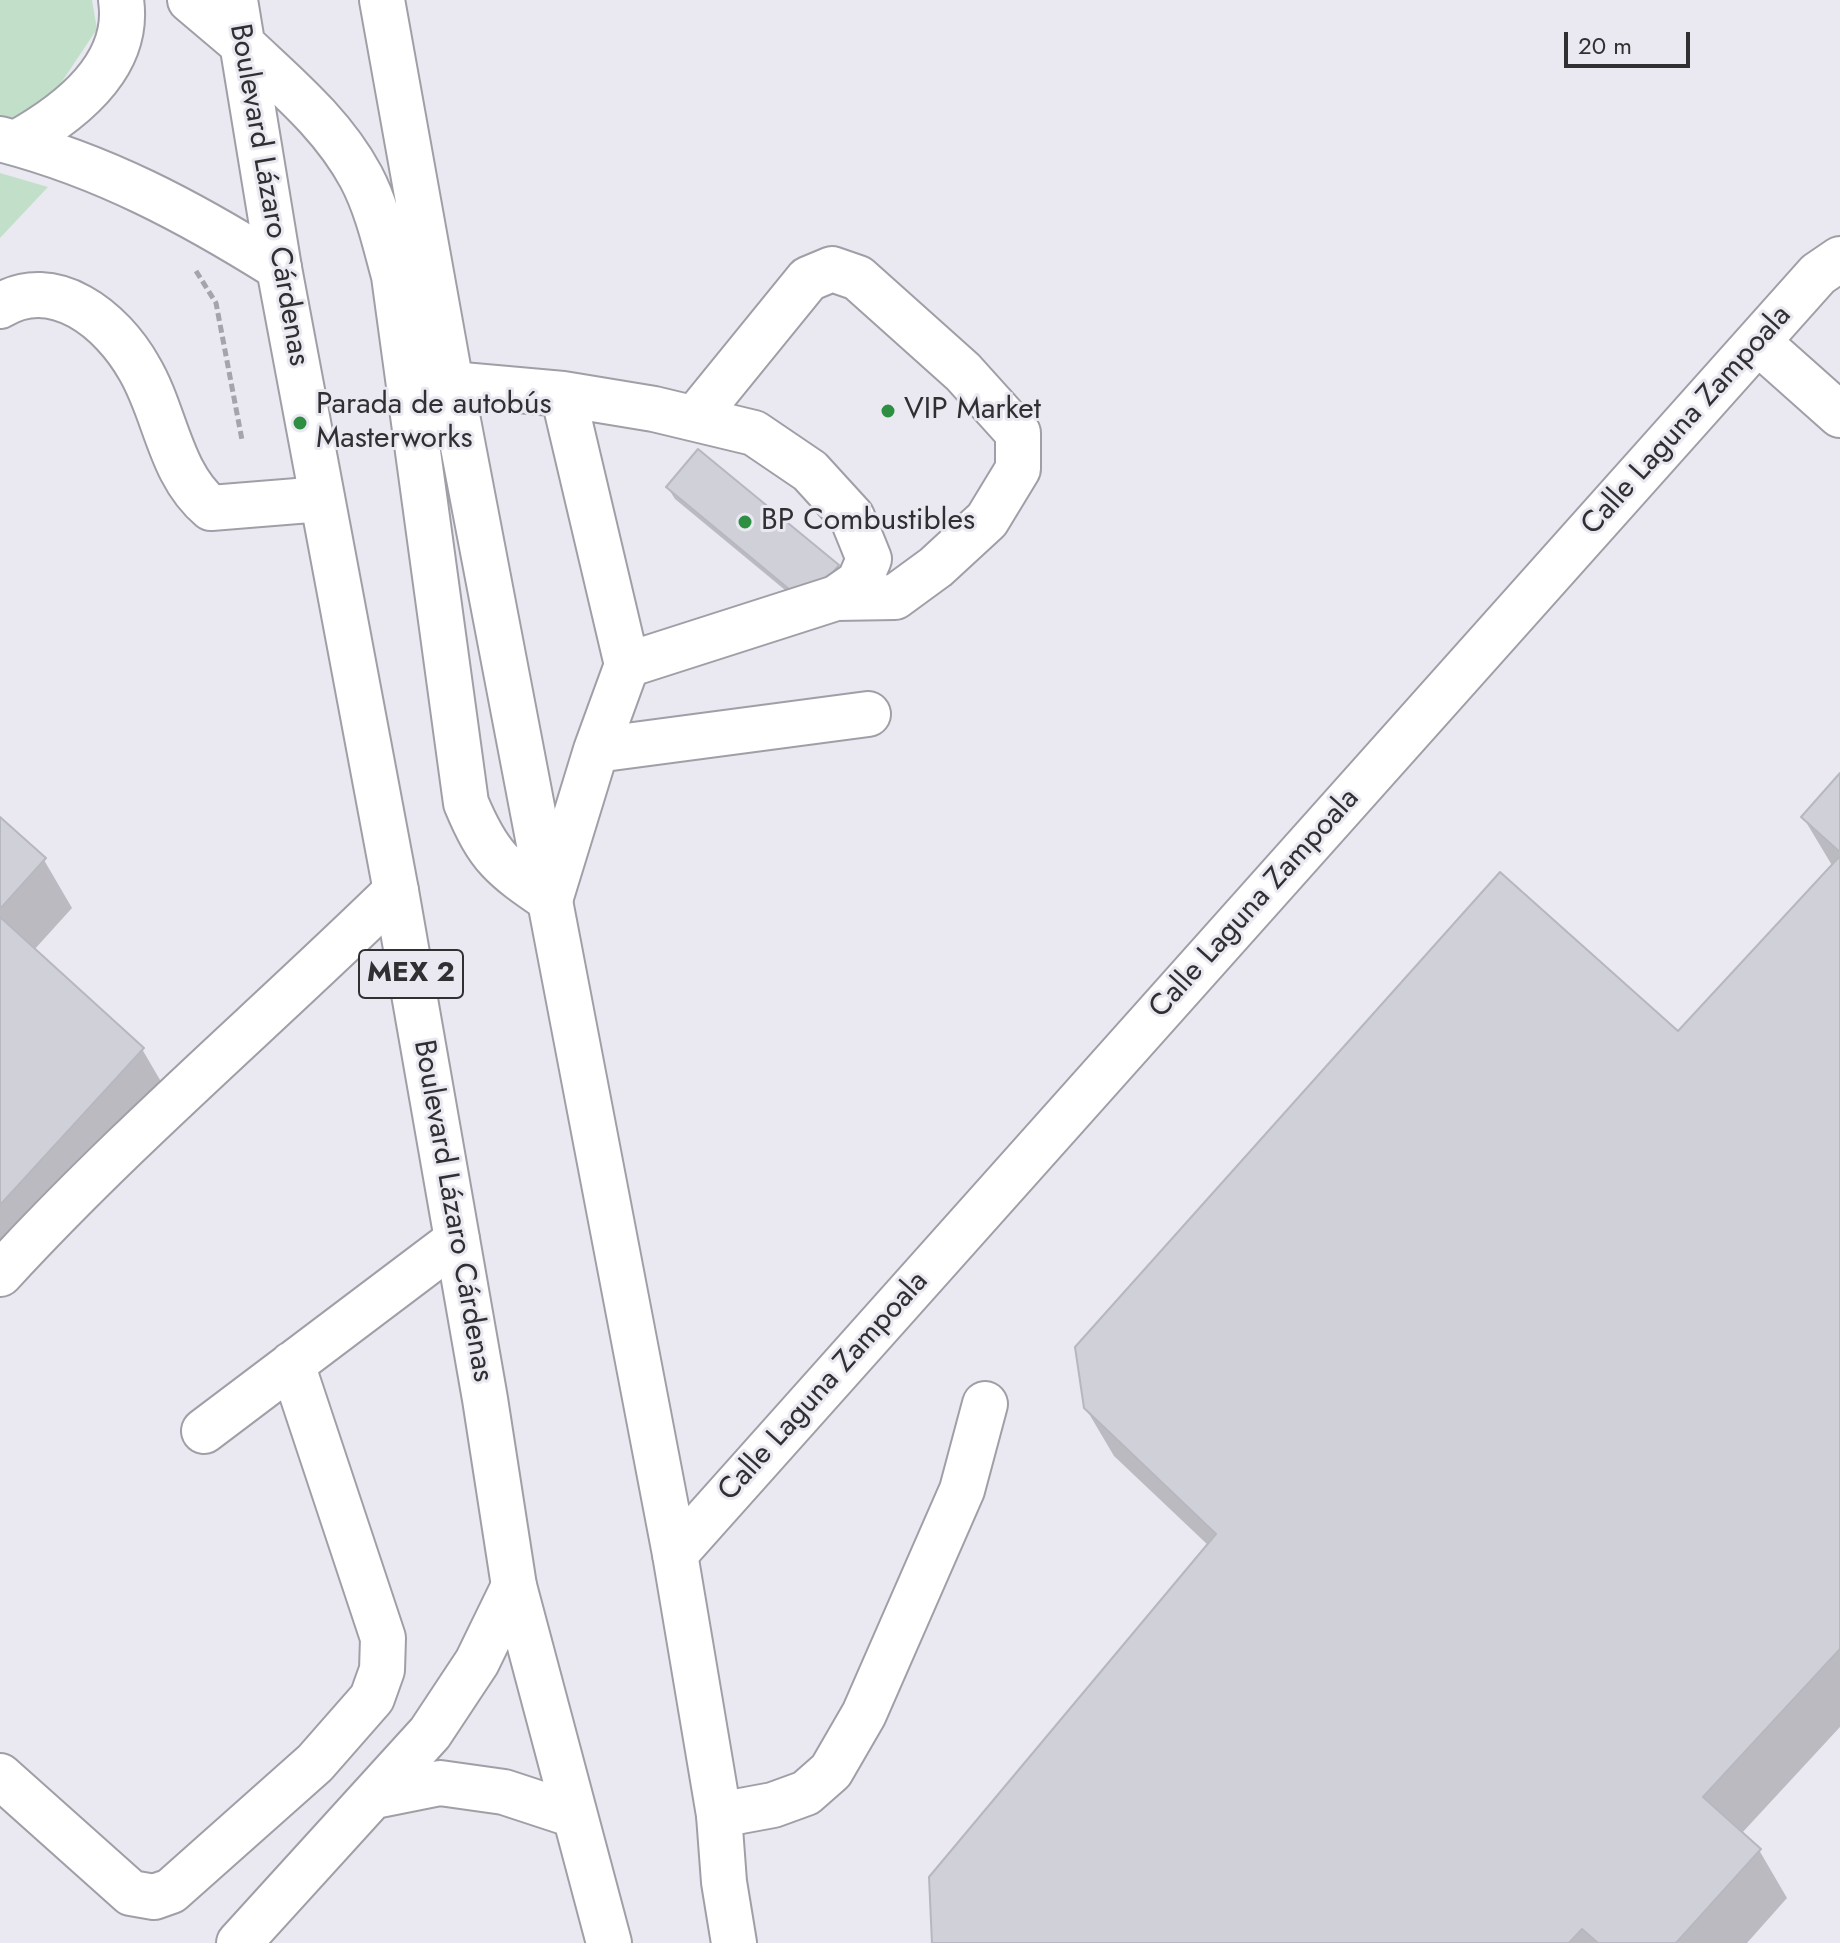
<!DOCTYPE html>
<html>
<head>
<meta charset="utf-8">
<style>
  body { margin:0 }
  #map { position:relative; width:1840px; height:1943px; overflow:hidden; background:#eae9f2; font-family:Jost,sans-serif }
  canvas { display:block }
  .scale { position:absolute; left:1564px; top:32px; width:126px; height:36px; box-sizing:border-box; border:4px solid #303033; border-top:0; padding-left:10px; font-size:24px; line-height:28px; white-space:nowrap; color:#303033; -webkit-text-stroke:6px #eae9f2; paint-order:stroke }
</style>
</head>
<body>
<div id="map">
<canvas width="1840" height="1943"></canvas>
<div class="scale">20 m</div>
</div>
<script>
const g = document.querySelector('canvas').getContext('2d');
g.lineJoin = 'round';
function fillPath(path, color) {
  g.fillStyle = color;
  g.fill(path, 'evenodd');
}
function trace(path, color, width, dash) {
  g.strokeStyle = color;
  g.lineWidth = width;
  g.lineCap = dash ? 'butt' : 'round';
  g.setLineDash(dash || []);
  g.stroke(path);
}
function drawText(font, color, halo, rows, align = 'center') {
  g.font = font + ' Jost,sans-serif';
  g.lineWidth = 6;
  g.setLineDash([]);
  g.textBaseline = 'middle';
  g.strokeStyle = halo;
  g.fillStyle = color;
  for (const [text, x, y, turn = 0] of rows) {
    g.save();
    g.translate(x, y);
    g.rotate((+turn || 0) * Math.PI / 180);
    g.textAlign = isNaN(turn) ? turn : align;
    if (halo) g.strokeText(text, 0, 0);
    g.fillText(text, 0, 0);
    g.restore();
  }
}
fillPath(new Path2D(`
  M0 0H92L97 29 57 89 0 135Z
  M0 173 48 187 0 238Z`), '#c2e0c9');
fillPath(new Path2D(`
  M668 488 837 566 844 578 814 614 675 499Z
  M1840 776V1727L1741 1834 1759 1850 1787 1898 1747 1943H934L1209 1546 1114 1456 1085 1407 1678 1034 1833 867 1803 817Z
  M0 819 44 860 72 908 34 950 142 1049 170 1097 0 1282Z`), '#0003');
const building = new Path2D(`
  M698 449 839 565 807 604 666 487Z
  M1840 773V852L1801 817Z
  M0 817 46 858 0 909Z
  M1840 856V1649L1703 1797 1761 1849 1676 1943H1598L1582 1929 1569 1943H932L929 1877 1216 1534 1084 1408 1075 1347 1500 872 1678 1031Z
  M0 917 144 1048 0 1205Z`);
fillPath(building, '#cfd0d8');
trace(building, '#b6b7bf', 2);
const minor = new Path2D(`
  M190 0 242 44
  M0 139C102 165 190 212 279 268
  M16 143C68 114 131 67 121 0
  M0 306C54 273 112 320 139 368 166 413 169 473 211 508L322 499
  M1758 342 1840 415
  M451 384 563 394 654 409 754 433 810 471 852 517 869 559 859 582 836 598 627 665 596 750 550 900
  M563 394 627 665
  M695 418 808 279 832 269 858 278 963 372 1018 433V469L987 520 936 567 895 597 836 598
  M596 750 868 714
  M0 1274C124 1139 265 1019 396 891
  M204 1431 457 1240
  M675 1554 1818 274 1840 259
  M0 1776 131 1893 154 1897 171 1891 315 1763 372 1698 382 1670 383 1638 292 1364
  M375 1796 440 1783 504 1792 574 1815
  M719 1815 773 1805 806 1793 831 1771 864 1714 962 1490 985 1404
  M239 1943 430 1733 477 1662 514 1586`);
const major = new Path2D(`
  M235 0 279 268 396 891 485 1399 514 1586 609 1943
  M382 0 451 384 675 1554 719 1815 724 1882 734 1943
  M242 44C285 85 332 123 361 177 377 207 385 243 394 276L466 803C489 858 502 867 550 900`);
trace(minor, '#9f9fa7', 48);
trace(major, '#9f9fa7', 48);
trace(new Path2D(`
  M196 271 216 303 242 440`), '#a5a4ab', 5, [8, 4]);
trace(minor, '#fff', 44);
trace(major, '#fff', 44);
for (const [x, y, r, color] of [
  [888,411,8,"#2e8f43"],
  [300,423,8,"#2e8f43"],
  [745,522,8,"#2e8f43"]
]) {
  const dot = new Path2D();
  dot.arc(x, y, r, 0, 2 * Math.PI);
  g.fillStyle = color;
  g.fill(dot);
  trace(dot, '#eae9f2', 3);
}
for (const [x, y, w] of [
  [411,974,104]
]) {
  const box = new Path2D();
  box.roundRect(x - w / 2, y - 24, w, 48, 6);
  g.fillStyle = '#eae9f2';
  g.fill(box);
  trace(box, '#303033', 2);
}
drawText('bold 28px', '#303033', null, [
  ["MEX 2",411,974]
]);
drawText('30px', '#303033', '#eae9f2', [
  ["Boulevard Lázaro Cárdenas",268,195,80],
  ["Calle Laguna Zampoala",1687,421,-48],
  ["Calle Laguna Zampoala",1255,904,-48],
  ["Boulevard Lázaro Cárdenas",452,1211,80],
  ["Calle Laguna Zampoala",824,1387,-48]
]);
drawText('30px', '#303033', '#eae9f2', [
  ["Parada de autobús",316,406],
  ["Masterworks",316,440],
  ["VIP Market",904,411],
  ["BP Combustibles",761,522]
], 'left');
</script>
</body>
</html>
